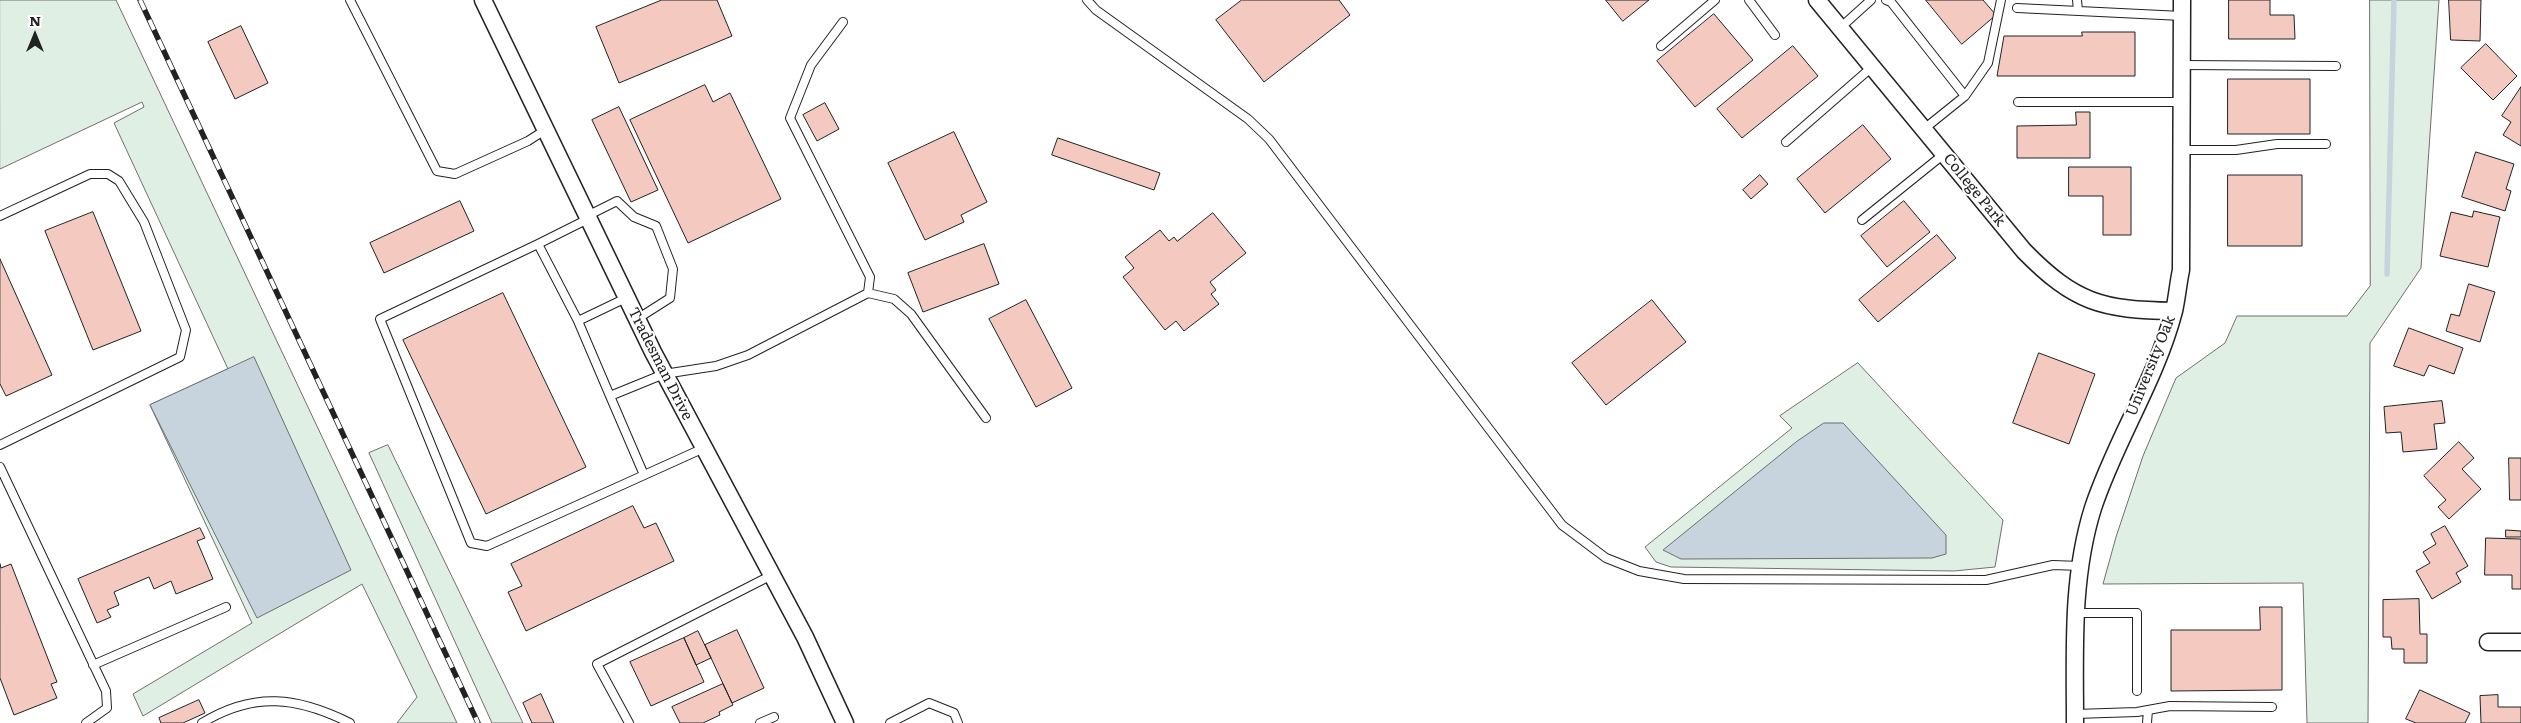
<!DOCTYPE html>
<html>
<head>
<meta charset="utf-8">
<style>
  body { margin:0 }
  #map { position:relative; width:2521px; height:723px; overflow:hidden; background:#fff; font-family:Literata,serif }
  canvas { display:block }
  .north { position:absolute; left:10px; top:10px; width:50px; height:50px; -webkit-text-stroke:4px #fff; paint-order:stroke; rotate:0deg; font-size:14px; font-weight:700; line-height:20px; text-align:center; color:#222 }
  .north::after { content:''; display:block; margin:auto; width:18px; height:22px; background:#222; clip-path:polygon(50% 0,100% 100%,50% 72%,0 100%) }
</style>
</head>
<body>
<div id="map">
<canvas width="2521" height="723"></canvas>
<div class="north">N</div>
</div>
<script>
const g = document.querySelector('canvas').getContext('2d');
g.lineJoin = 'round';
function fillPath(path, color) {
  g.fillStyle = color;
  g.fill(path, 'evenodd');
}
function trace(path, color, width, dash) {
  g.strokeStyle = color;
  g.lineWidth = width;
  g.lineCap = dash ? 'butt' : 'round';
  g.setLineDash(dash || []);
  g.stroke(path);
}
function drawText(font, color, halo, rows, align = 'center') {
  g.font = font + ' Literata,serif';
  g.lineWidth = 4;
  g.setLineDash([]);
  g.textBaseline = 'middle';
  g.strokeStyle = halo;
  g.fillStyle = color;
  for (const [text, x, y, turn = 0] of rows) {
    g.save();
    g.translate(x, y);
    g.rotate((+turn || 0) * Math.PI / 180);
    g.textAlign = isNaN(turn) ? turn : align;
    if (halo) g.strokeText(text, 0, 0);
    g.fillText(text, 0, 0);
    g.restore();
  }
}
const green = new Path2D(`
  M0 0H116L457 723H397L417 697 362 584 143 716 133 694 252 623 150 405 228 369 114 123 144 107 142 102 0 169Z
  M2370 0H2439L2421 268 2370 343 2368 723H2307L2303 583 2103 584 2116 537 2143 456 2176 378 2225 343 2237 316H2347L2370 286Z
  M1858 363 2003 520 1995 567 1954 571 1671 567 1656 562 1645 547 1792 428 1780 416Z
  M388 445 509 694 523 723H492L369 453Z`);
fillPath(green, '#e0efe3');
trace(green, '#6f6f6f', 1);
const water = new Path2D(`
  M254 357 351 570 257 618 150 405Z
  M1824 423H1843L1946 535V554L1932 558 1681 559 1663 550 1796 442Z`);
fillPath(water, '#c7d3dd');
trace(water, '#6f6f6f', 1);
trace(new Path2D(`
  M2387 274 2394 0`), '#c7d3dd', 5.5);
const building = new Path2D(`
  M662 0H717L732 36 619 83 596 27Z
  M1242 0H1339L1350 15 1264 82 1216 20Z
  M1606 0H1649L1623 21Z
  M1926 0H1983L1996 15 1962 44Z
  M2229 0H2270V15H2294L2295 39H2229Z
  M2449 0H2481L2480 41 2451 40Z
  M1714 14 1753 60 1695 107 1657 61Z
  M241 26 268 83 235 99 208 42Z
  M2082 32H2135V76H1997L2004 36H2082Z
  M2486 44 2517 76 2493 100 2461 68Z
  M1793 46 1818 76 1742 138 1717 109Z
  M2228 79H2310V134H2228Z
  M705 85 713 102 730 93 781 199 688 243 630 120Z
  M2521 87V146L2503 135 2511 122 2502 116Z
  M825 103 839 129 817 141 803 115Z
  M619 107 658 190 631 202 592 120Z
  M2076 112H2090V158H2017V126L2076 125Z
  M1863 125 1891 159 1825 213 1797 179Z
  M954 132 987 202 961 215 964 222 925 240 888 163Z
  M1058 138 1160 173 1154 190 1052 155Z
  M2476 152 2514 164 2506 189 2511 191 2505 211 2462 197Z
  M2069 167H2131V235H2103V196H2069Z
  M1760 175 1768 184 1751 199 1743 190Z
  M2228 175H2302V246H2228Z
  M460 201 474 231 384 273 370 243Z
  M1904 201 1930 232 1887 267 1861 236Z
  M2474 211 2500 217 2488 267 2440 256 2451 212 2472 217Z
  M93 212 141 331 93 350 45 231Z
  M1213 213 1246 253 1210 282 1216 290 1211 294 1219 304 1184 331 1176 321 1165 330 1123 277 1134 268 1125 257 1160 230 1169 241 1174 237 1177 241Z
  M1937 235 1956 258 1878 322 1859 300Z
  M984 244 999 284 923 312 908 273Z
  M0 259 52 375 6 396 0 384Z
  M2469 284 2495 292 2480 342 2446 331 2451 314 2459 316Z
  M503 293 586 467 486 514 403 340Z
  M1026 300 1072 388 1036 407 989 319Z
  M1652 300 1686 342 1606 405 1572 363Z
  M2409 328 2463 348 2454 374 2429 365 2424 376 2394 366Z
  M2039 353 2095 374 2069 444 2013 423Z
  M2442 401 2445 423 2434 424 2437 449 2403 452 2401 432 2386 433 2384 407Z
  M2459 442 2474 458 2462 469 2481 489 2449 519 2438 507 2446 500 2424 476Z
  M2509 458H2521V500H2510Z
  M633 506 644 528 656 523 674 561 526 631 508 592 522 586 511 564Z
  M2445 526 2468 566 2456 573 2461 582 2432 599 2416 571 2430 563 2423 552 2436 544 2431 534Z
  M200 528 205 538 197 541 213 579 176 594 171 581 154 589 149 577 114 592 119 605 107 610 111 617 97 623 78 579Z
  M2506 530 2521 531V537H2506Z
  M2486 538 2521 539V589H2512V575H2485Z
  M0 564 1 568 11 564 57 682 51 684 57 698 14 715 0 678Z
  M2419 599 2420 634H2427V663H2404V649H2392L2391 637H2383V600Z
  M2260 607H2282V690L2171 691V630H2260Z
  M737 630 764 688 732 703 705 645Z
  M698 631 711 658 696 665 684 638Z
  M684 638 704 682 651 706 630 662Z
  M723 684 733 705 719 712 720 715 703 723H680L672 707Z
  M2420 690 2470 713 2465 723H2416L2406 719Z
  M541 694 554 723H532L523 703Z
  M2498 695V707H2521V723H2481L2480 696Z
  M199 700 205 713 183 723H161L159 718Z`);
fillPath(building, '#f3c9c0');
trace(building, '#222', 1);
const service = new Path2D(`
  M350 0 437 171 455 174 528 141 545 130
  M1087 0 1096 10 1248 119 1269 139 1562 525 1606 558 1639 571 1684 579 1986 580 2053 565 2080 566
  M1749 0 1775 35
  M1886 0 1891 2 1965 96
  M2077 0 2078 11
  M2017 8 2182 16
  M1840 28 1871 0
  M1661 46 1715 0
  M2182 65 2336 66
  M2018 102H2182
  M1924 129 1965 96 1988 63 2001 0
  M1786 142 1872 67
  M2181 150H2236L2277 144H2326
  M0 216 90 174H108L119 181 144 222 186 330 180 357 0 445
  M587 216 617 201 634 217 656 226 673 269 670 298 637 319
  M588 219 538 244 380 319 471 543 487 546 704 448
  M1862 220 1944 154
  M538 244 578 321
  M868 293 894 299 911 314 986 418
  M626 298 578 321 610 396 664 374 716 366 748 355 868 293 870 277 790 118 811 65 843 22
  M610 396 644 475
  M0 467 106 691 107 708 86 723
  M2075 613H2137V691
  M93 665 226 607
  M2075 714 2137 712 2170 706 2272 707
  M202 723C254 691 298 697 350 723
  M629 723 597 664 772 575
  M760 723 774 717
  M890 723 929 703 954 713 958 723
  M2147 723 2148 710`);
const minor = new Path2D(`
  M483 0 653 352 805 637 845 723
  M1817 0 2024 251C2075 303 2102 310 2174 311
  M2488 642H2521
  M2075 723C2075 651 2071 578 2093 508 2115 441 2156 380 2174 311 2177 298 2178 284 2181 270L2182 0`);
trace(service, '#222', 10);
trace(minor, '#222', 19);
trace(service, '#fff', 8);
trace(minor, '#fff', 16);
const rail = new Path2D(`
  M140 0 478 723`);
trace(rail, '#222', 5.5);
trace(rail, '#fff', 4, [11]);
drawText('15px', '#222', '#fff', [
  ["College Park",1974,190,51],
  ["Tradesman Drive",660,364,63],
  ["University Oak",2151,366,-68]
]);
</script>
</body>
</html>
